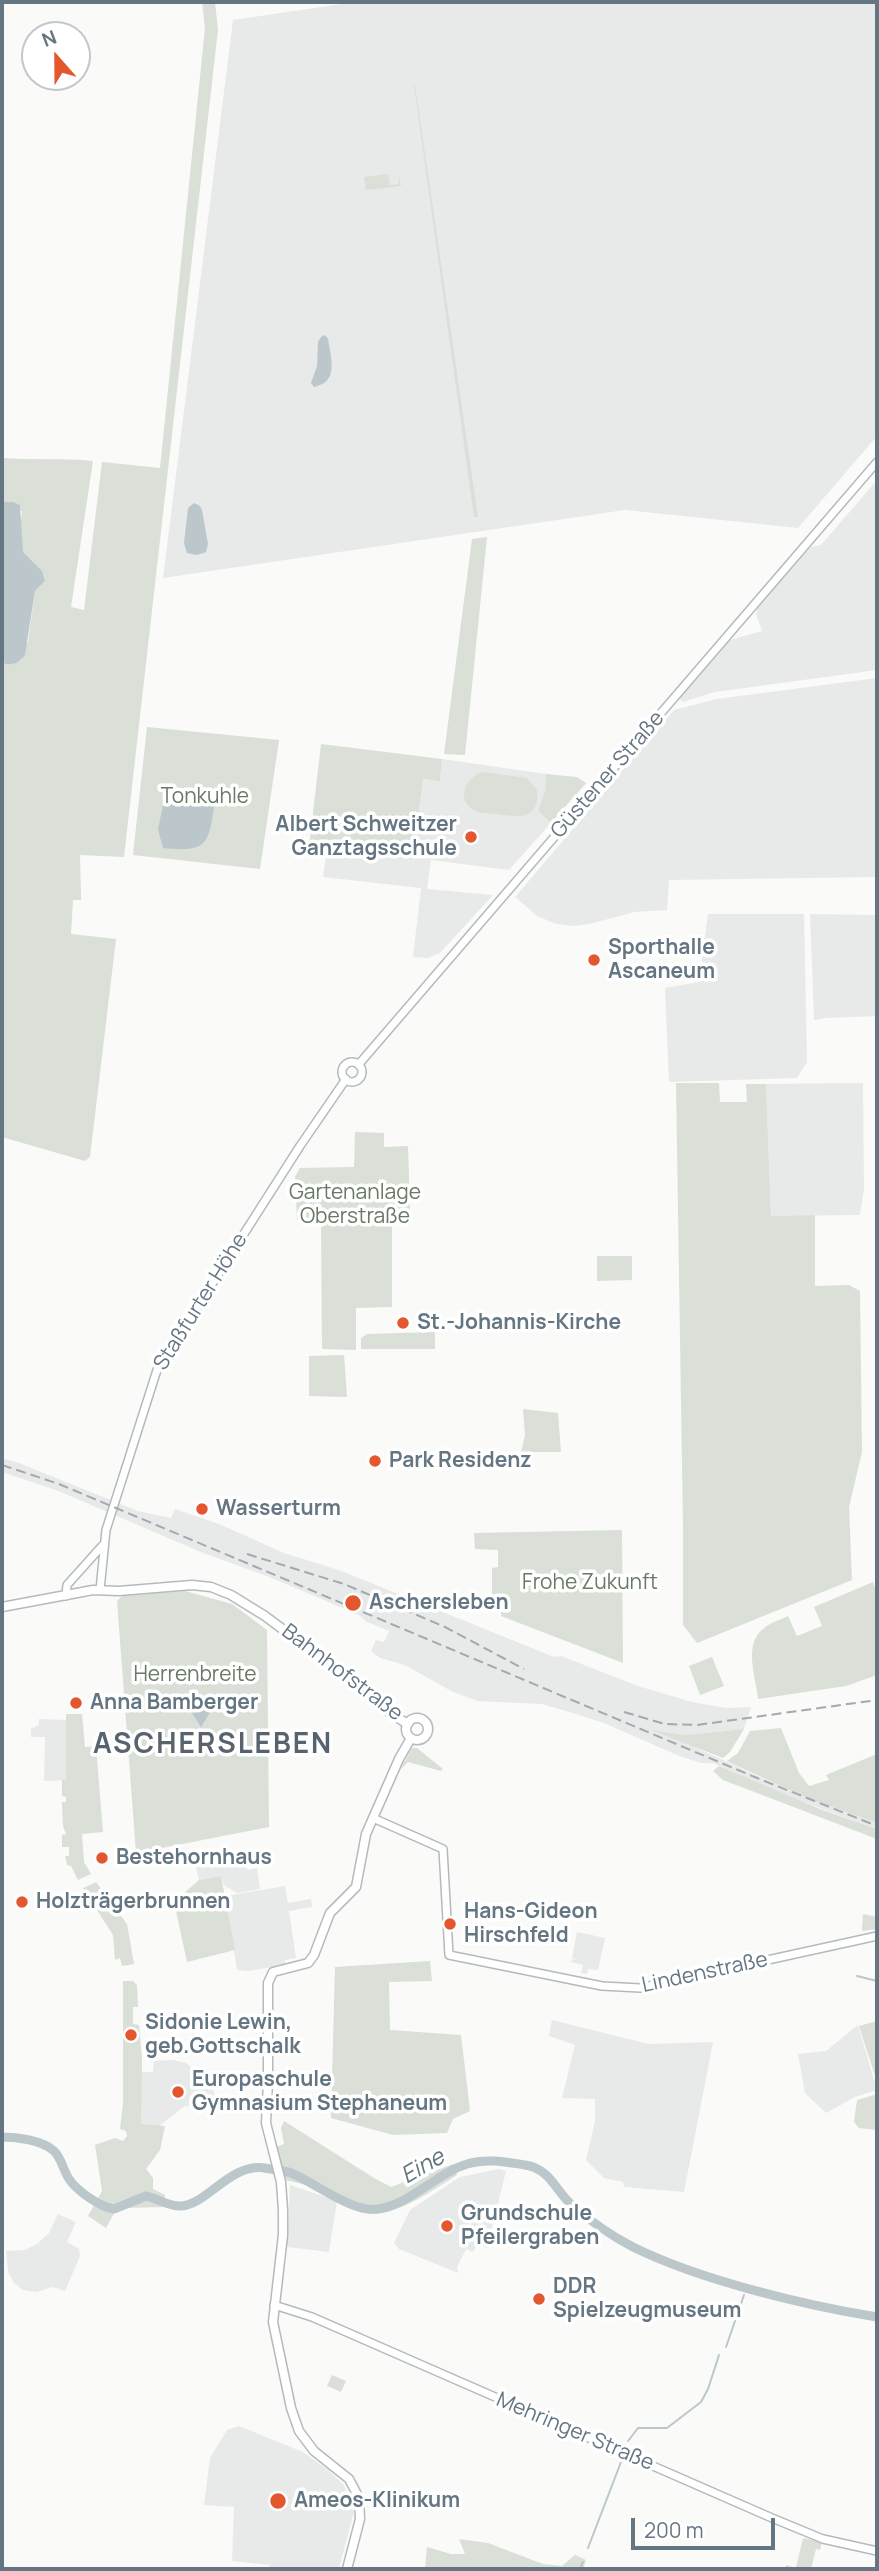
<!DOCTYPE html>
<html>
<head>
<meta charset="utf-8">
<style>
  body { margin:0 }
  #map { position:relative; width:879px; height:2571px; overflow:hidden; background:#fafaf8; font-family:Manrope,sans-serif }
  canvas { display:block }
  .frame { position:absolute; inset:0; border:4px solid #657683; pointer-events:none }
  .north { position:absolute; left:21px; top:21px; width:70px; height:70px; box-sizing:border-box; background:#fff; border:2px solid #c1c8cd; border-radius:50%; rotate:339deg; font-size:19px; font-weight:700; line-height:28px; text-align:center; color:#657683 }
  .north::after { content:''; display:block; margin:auto; width:24px; height:32px; background:#e4572e; clip-path:polygon(50% 0,100% 100%,50% 72%,0 100%) }
  .scale { position:absolute; left:631px; top:2518px; width:144px; height:32px; box-sizing:border-box; border:4px solid #657683; border-top:0; padding-left:9px; font-size:21px; line-height:24px; white-space:nowrap; color:#657683; -webkit-text-stroke:5px #fff; paint-order:stroke }
</style>
</head>
<body>
<div id="map">
<canvas width="879" height="2571"></canvas>
<div class="frame"></div>
<div class="north">N</div>
<div class="scale">200 m</div>
</div>
<script>
const g = document.querySelector('canvas').getContext('2d');
g.lineJoin = 'round';
function fillPath(path, color) {
  g.fillStyle = color;
  g.fill(path, 'evenodd');
}
function trace(path, color, width, dash) {
  g.strokeStyle = color;
  g.lineWidth = width;
  g.lineCap = dash ? 'butt' : 'round';
  g.setLineDash(dash || []);
  g.stroke(path);
}
function drawText(font, color, halo, rows, align = 'center') {
  g.font = font + ' Manrope,sans-serif';
  g.lineWidth = 7;
  g.setLineDash([]);
  g.textBaseline = 'middle';
  g.strokeStyle = halo;
  g.fillStyle = color;
  for (const [text, x, y, turn = 0] of rows) {
    g.save();
    g.translate(x, y);
    g.rotate((+turn || 0) * Math.PI / 180);
    g.textAlign = isNaN(turn) ? turn : align;
    if (halo) g.strokeText(text, 0, 0);
    g.fillText(text, 0, 0);
    g.restore();
  }
}
fillPath(new Path2D(`
  M355 2H696L697 4 877 2V436L798 528 625 510 163 578 233 20Z
  M877 480V670L715 692 683 702 678 698 726 641 762 631 756 614 758 606 810 547 821 545Z
  M877 678V877L669 880 667 910 634 912 590 924 573 926 556 924 537 916 515 897 674 710 717 699Z
  M442 759 546 774 545 791 538 811 551 823 509 870 431 860 427 889 493 895 440 953 428 958 413 957 421 888 323 877 327 849 413 859 423 779 440 780Z
  M708 914H804L807 1062 797 1078 669 1082 665 988 699 982Z
  M810 914 877 915V1016L827 1018 814 1020Z
  M863 1083 864 1189 860 1215 771 1216 766 1084Z
  M2 1458 19 1463 138 1511 171 1518 175 1509 219 1524 284 1553 339 1570 554 1657 561 1656 638 1686 692 1702 726 1708 751 1707 744 1729 687 1735 659 1731 807 1798 877 1823V1829L787 1796 713 1763H701L679 1756 604 1723 576 1714 542 1704 478 1701 453 1692 405 1665 380 1658 371 1651 376 1640 384 1642 389 1631 367 1622 359 1615 267 1576 203 1553 56 1490 2 1472Z
  M39 1719 66 1720V1780L44 1781 45 1737H31V1729L39 1725Z
  M229 1848 233 1863 245 1861 247 1870 257 1868 260 1889 237 1893 224 1885 221 1876 199 1880 193 1855Z
  M285 1886 288 1903 311 1899 312 1907 289 1911 296 1958 285 1960V1965L248 1971 237 1970 225 1896Z
  M577 1932 605 1938 598 1970 588 1969 587 1974 581 1973 583 1965 571 1962 572 1959 578 1960 572 1958Z
  M552 2020 649 2044 713 2042 684 2192 624 2187 623 2182 604 2178 586 2160 595 2121V2099L562 2098 575 2045 549 2036Z
  M858 2025 877 2090 855 2097 826 2113 805 2093 798 2054 826 2051Z
  M173 2060 186 2063 212 2085 216 2099 214 2106H185L159 2126 141 2125V2072H153L154 2061Z
  M499 2169 506 2171 487 2248 477 2245 473 2252 466 2249 457 2267 458 2273 399 2249 394 2243 410 2210 460 2177Z
  M290 2185 337 2201 329 2252 287 2247Z
  M58 2214 76 2222 67 2242 79 2249 80 2256 65 2291 53 2287 36 2292 23 2290 14 2283 8 2272 6 2251 25 2250 37 2244 49 2233Z
  M239 2426 303 2452 328 2470 344 2485 354 2511 339 2569H269V2565L232 2561 234 2507 204 2505 210 2458 227 2430Z`), '#e8e9e9');
fillPath(new Path2D(`
  M202 2H215L218 30 124 857 80 855 81 900H73L71 934 116 939 90 1157 85 1161 2 1137V660L5 664 28 642 35 591 45 581C41 568 34 564 25 555 16 544 21 524 22 511L2 503V458C32 460 63 458 93 461L71 607 84 610 102 462 160 468 205 28Z
  M414 85H415L478 517H474Z
  M398 173 401 186 366 190 364 177 388 174 390 185 399 184Z
  M487 537 465 755 444 754 472 539Z
  M147 727 279 740 260 869 133 855Z
  M321 744 442 759 440 781 423 779 413 859 309 847Z
  M481 772 527 778 537 790C539 821 519 817 496 814 489 813 480 814 474 810 456 800 465 779 481 772Z
  M546 774 577 777 586 783 551 823 538 811 545 791Z
  M676 1083H719L720 1102H747L746 1084H766L771 1216 815 1215V1286L849 1285 860 1291 862 1452 849 1507 852 1580 697 1643 683 1625V1528Z
  M355 1132 384 1133V1147L408 1146 410 1209 392 1211V1307L356 1308V1350L322 1349 321 1221 297 1220 295 1177 300 1168 354 1167Z
  M597 1256H632V1280L597 1281Z
  M435 1332V1349H361V1338L367 1334Z
  M344 1355 347 1397 309 1396V1356Z
  M523 1409 558 1413 561 1452H521L525 1435Z
  M622 1530 623 1663 501 1616V1596L492 1595V1568L498 1567V1550L475 1549 474 1533Z
  M873 1582 877 1593V1675L846 1686 758 1699C756 1677 743 1645 763 1629 769 1623 780 1620 788 1616L797 1636 822 1626 814 1607Z
  M185 1591 232 1604 267 1630 269 1827 136 1853 117 1601 122 1596Z
  M712 1657 724 1686 700 1695 689 1666Z
  M66 1714H82L85 1747 96 1746 103 1832 82 1834 84 1862 91 1874 78 1880 71 1866 67 1865 65 1856H69V1847H62V1835L66 1834 63 1826 62 1802H66V1797L62 1796V1780H66Z
  M781 1728 799 1773 809 1786 829 1780 826 1775 877 1754V1823L807 1798 727 1761 738 1753 750 1731Z
  M744 1729 730 1752 723 1758 651 1730 687 1735Z
  M412 1748H417L443 1769 441 1771 408 1762 400 1770Z
  M719 1766 820 1809 877 1829V1839L723 1780 713 1771Z
  M221 1876 235 1950 187 1962 174 1902 199 1880Z
  M96 1882 127 1924 134 1964 122 1966 120 1958 115 1960 113 1935 83 1888Z
  M863 1914 877 1917V1929L862 1931Z
  M430 1961 432 1981 389 1982 390 2030 461 2035 470 2111 453 2119 447 2133 393 2135 331 2118 335 1967Z
  M123 1981H133L137 1985 138 2007H133V2024L139 2025 142 2059 141 2124 165 2126 160 2150 146 2169 153 2178V2189L165 2195 164 2207 123 2208 116 2210 106 2228 88 2216 102 2191 95 2145 115 2138 123 2141 127 2136 126 2131 120 2129 123 2104Z
  M877 2021V2082L859 2026Z
  M877 2094V2130L859 2128 854 2122 857 2100Z
  M284 2121 374 2178 391 2187 453 2164 457 2175C436 2188 389 2222 364 2212 354 2208 346 2200 337 2195 320 2187 302 2184 285 2180L276 2147 284 2144 281 2128Z
  M332 2375 346 2381 341 2392 327 2386Z
  M803 2538 822 2542 820 2550 816 2549 811 2569H784L786 2565 796 2568Z
  M459 2539 488 2543 543 2564 562 2566 575 2555 586 2560 583 2569H425L427 2547 451 2554H465Z`), '#dadfd7');
fillPath(new Path2D(`
  M325 335 328 339C331 359 339 382 314 387L311 383 317 366 318 342 321 337Z
  M3 502H13L20 505 23 552 42 571 45 581 35 591 25 655C19 662 15 665 5 664L2 660Z
  M194 503 200 506 202 510 208 544 206 552 197 555 187 553 184 543 188 508Z
  M198 791 204 793 214 806C209 847 204 852 163 848L158 829 164 801 173 795Z
  M212 1709 201 1727 190 1710Z`), '#bbc7cb');
trace(new Path2D(`
  M857 1976 877 1981
  M726 2347 744 2295
  M628 2441 638 2428H667L701 2402 708 2389 719 2355
  M588 2548 621 2462
  M580 2569 583 2562`), '#bbc7cb', 2);
trace(new Path2D(`
  M2 2137C17 2137 42 2140 54 2151 62 2159 63 2170 69 2179 77 2191 100 2207 114 2209L146 2196C157 2198 169 2207 181 2206 208 2204 230 2163 265 2168 274 2170 284 2170 291 2173 316 2183 352 2213 378 2209 413 2203 435 2174 467 2164 487 2158 506 2162 525 2165 551 2169 556 2192 572 2205 590 2221 612 2236 633 2247 700 2280 803 2305 877 2317`), '#bbc7cb', 9);
const secondary = new Path2D(`
  M342 1072a10 10 0 1 1 20 0a10 10 0 1 1-20 0Z
  M359 1064 877 462
  M100 1590 106 1530 157 1370 300 1146 346 1079
  M66 1596 67 1585 102 1546
  M373 1818 443 1849 449 1955 602 1986 640 1988 877 1936
  M274 2305 312 2317 772 2518 823 2539 877 2551`);
const primary = new Path2D(`
  M2 1607 93 1590 119 1591 192 1585 211 1587 231 1595 265 1616 332 1666 393 1715 408 1724
  M406 1729a11 11 0 1 1 22 0a11 11 0 1 1-22 0Z
  M347 2569 360 2519 359 2498 349 2479 314 2451 299 2431 291 2408 273 2322 283 2235V2210L281 2182 266 2123 268 2082V1983L273 1972 308 1963 314 1955 330 1913 356 1887 366 1834 399 1759 411 1738`);
trace(secondary, '#b3babf', 10);
trace(primary, '#b5babe', 11);
trace(secondary, '#fff', 7);
trace(primary, '#fff', 8);
trace(new Path2D(`
  M2 1465 59 1484 757 1778 877 1826
  M247 1554 344 1584 445 1627 524 1669
  M624 1712 665 1724 697 1725 877 1700`), '#a2aab0', 2, [10, 5]);
for (const [x, y, r, color] of [
  [471,837,7,"#e4572e"],
  [594,960,7,"#e4572e"],
  [403,1323,7,"#e4572e"],
  [375,1461,7,"#e4572e"],
  [202,1509,7,"#e4572e"],
  [353,1603,9,"#e4572e"],
  [76,1703,7,"#e4572e"],
  [102,1858,7,"#e4572e"],
  [22,1902,7,"#e4572e"],
  [450,1924,7,"#e4572e"],
  [131,2035,7,"#e4572e"],
  [178,2092,7,"#e4572e"],
  [447,2226,7,"#e4572e"],
  [539,2299,7,"#e4572e"],
  [278,2501,9,"#e4572e"]
]) {
  const dot = new Path2D();
  dot.arc(x, y, r, 0, 2 * Math.PI);
  g.fillStyle = color;
  g.fill(dot);
  trace(dot, '#fff', 2.5);
}
drawText('21px', '#657683', '#fff', [
  ["Güstener Straße",608,775,-49],
  ["Staßfurter Höhe",201,1302,-58],
  ["Bahnhofstraße",342,1673,37],
  ["Lindenstraße",705,1973,-12],
  ["Mehringer Straße",575,2432,23]
]);
drawText('21px', '#687a64', '#fff', [
  ["Tonkuhle",205,797],
  ["Gartenanlage",355,1193],
  ["Oberstraße",355,1217],
  ["Frohe Zukunft",590,1583],
  ["Herrenbreite",195,1675]
]);
drawText('bold 21px', '#657683', '#fff', [
  ["Albert Schweitzer",457,825,"right"],
  ["Ganztagsschule",457,849,"right"],
  ["Sporthalle",608,948],
  ["Ascaneum",608,972],
  ["St.-Johannis-Kirche",417,1323],
  ["Park Residenz",389,1461],
  ["Wasserturm",216,1509],
  ["Aschersleben",369,1603],
  ["Anna Bamberger",90,1703],
  ["Bestehornhaus",116,1858],
  ["Holzträgerbrunnen",36,1902],
  ["Hans-Gideon",464,1912],
  ["Hirschfeld",464,1936],
  ["Sidonie Lewin,",145,2023],
  ["geb.Gottschalk",145,2047],
  ["Europaschule",192,2080],
  ["Gymnasium Stephaneum",192,2104],
  ["Grundschule",461,2214],
  ["Pfeilergraben",461,2238],
  ["DDR",553,2287],
  ["Spielzeugmuseum",553,2311],
  ["Ameos-Klinikum",294,2501]
], 'left');
drawText('italic 23px', '#60757c', '#fff', [
  ["Eine",423,2167,-30]
]);
g.letterSpacing = '2px';
drawText('bold 28px', '#57646e', '#fff', [
  ["ASCHERSLEBEN",213,1745]
]);
g.letterSpacing = '0px';
</script>
</body>
</html>
